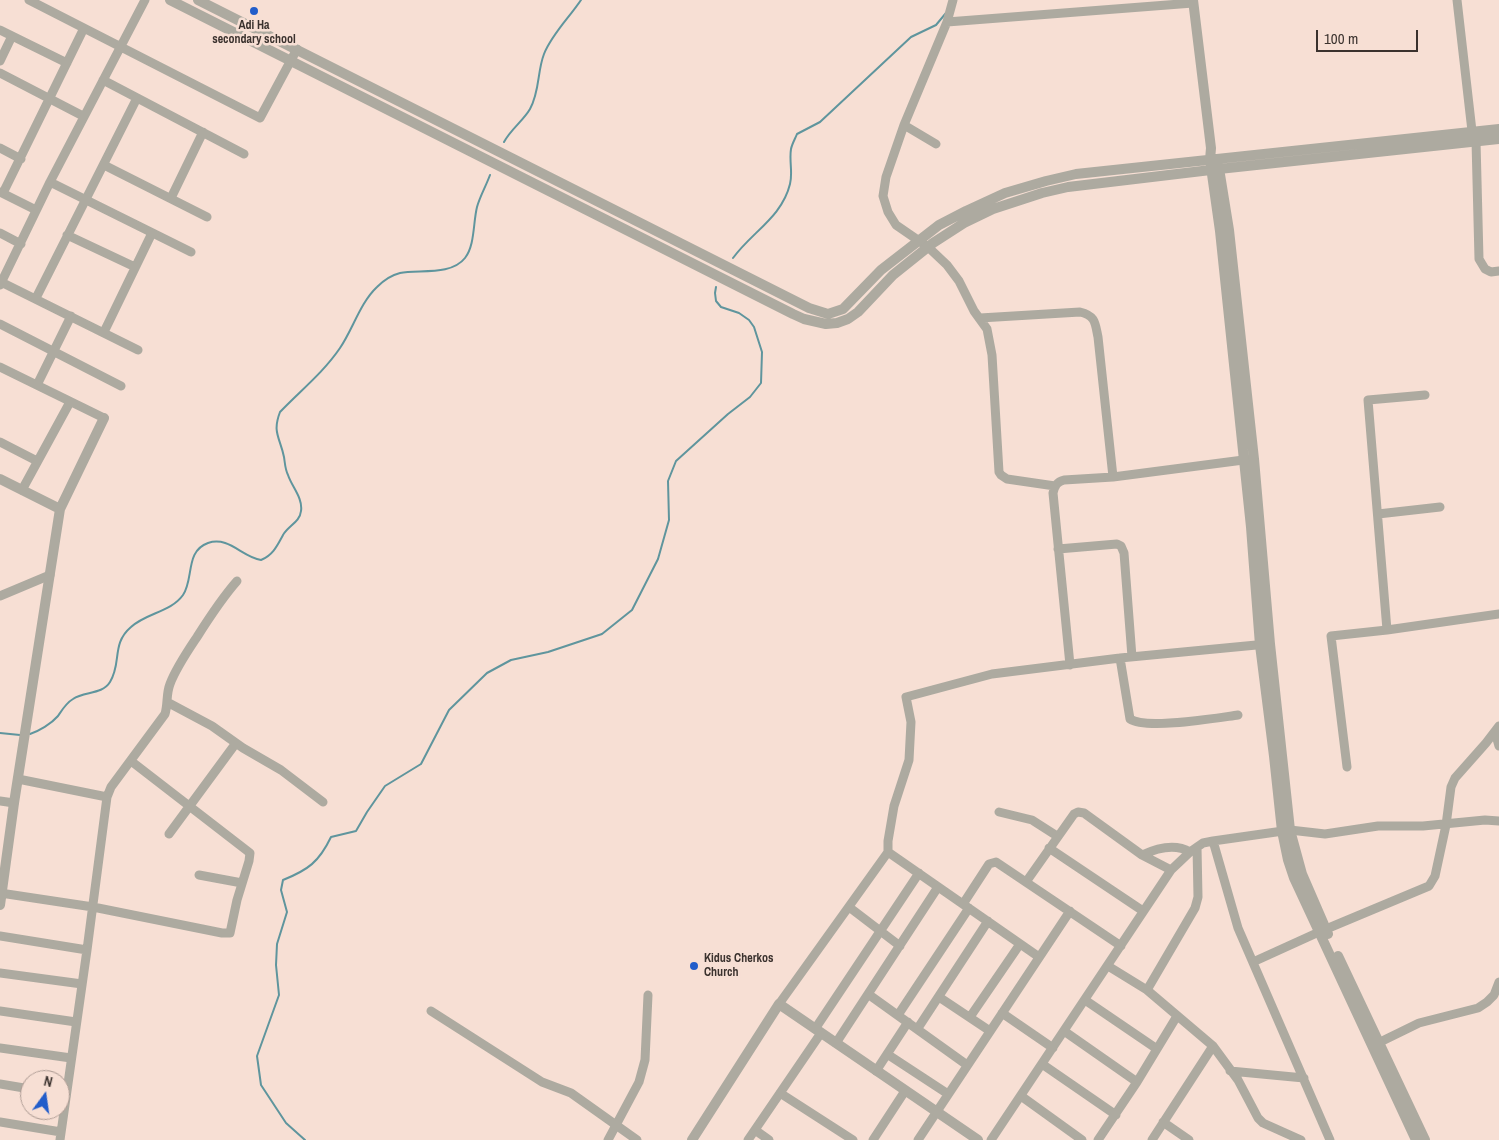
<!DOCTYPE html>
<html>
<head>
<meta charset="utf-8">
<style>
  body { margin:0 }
  #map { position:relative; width:1499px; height:1140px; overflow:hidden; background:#f7dfd4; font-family:"Archivo Narrow",sans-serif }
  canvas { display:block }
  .north { position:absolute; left:20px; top:1070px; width:50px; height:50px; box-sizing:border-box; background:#f7dfd4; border:1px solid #ac9a92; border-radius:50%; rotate:14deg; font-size:14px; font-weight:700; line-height:20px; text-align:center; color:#3b322e }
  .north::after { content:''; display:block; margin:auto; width:18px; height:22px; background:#225dca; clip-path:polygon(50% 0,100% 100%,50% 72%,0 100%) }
  .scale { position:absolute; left:1316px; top:30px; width:102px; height:22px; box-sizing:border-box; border:2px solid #3b322e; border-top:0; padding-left:6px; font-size:15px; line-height:18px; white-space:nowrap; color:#3b322e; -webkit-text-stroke:4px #f7dfd4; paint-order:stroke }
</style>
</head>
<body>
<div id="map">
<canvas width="1499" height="1140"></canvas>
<div class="north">N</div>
<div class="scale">100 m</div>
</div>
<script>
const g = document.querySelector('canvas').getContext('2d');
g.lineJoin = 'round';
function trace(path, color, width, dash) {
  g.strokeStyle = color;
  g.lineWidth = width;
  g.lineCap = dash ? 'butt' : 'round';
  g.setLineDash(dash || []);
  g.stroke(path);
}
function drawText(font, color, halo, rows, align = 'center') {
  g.font = font + ' "Archivo Narrow",sans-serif';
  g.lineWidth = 5;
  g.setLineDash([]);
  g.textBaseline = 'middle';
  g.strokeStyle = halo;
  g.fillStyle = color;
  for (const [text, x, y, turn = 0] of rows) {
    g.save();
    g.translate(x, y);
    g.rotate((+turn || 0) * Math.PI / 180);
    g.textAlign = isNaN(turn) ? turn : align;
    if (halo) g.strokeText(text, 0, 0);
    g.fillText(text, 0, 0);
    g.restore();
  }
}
trace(new Path2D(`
  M504 142C511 129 523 121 530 109 540 91 537 72 544 54 552 34 569 18 581 0
  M733 258C752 232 782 217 790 184 793 173 789 161 791 149 792 144 795 139 797 134L820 122 911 37 936 25 946 13
  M0 733 20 735
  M30 734C39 731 51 724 58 716 62 710 66 703 73 699 84 691 102 695 110 682 122 663 111 644 131 627 146 613 171 612 183 595 194 579 185 551 208 543 229 536 242 557 261 560 273 555 277 546 283 535 288 526 300 522 301 511 303 498 292 487 288 475 285 469 285 463 284 457 280 437 272 433 280 412 300 391 323 373 340 348 353 329 360 303 377 287 383 281 392 275 400 273 418 269 451 276 465 258 475 245 473 223 477 207 480 196 486 186 490 175
  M305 1140 286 1123 261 1085 257 1056 279 995 276 965 277 944 287 912 281 890 283 880C308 870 319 862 331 837L356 831 367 812 385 786 421 764 449 710 487 673 511 660 548 652 602 634 632 610 658 559 669 520 668 481 676 461 728 414 750 397 761 383 762 352 754 327 749 320 739 313 721 307 716 301 715 293 716 287`), '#5f959d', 2);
trace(new Path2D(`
  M29 0 260 118 297 49
  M953 0 947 22 904 125 886 177 883 196 888 212 896 225 928 247 947 265 959 281 974 311 987 329 992 355 999 472 1001 475 1007 479 1055 486
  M1457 0 1472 131 1476 141 1479 259 1485 269 1491 272 1499 271
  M947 22 1193 3
  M0 30 67 63
  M0 61 12 36
  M0 73 83 116
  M103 80 244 154
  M904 125 936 144
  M0 148 21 159
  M104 165 207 217
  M50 182 191 252
  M0 192 36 210
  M3 193 84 28
  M171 198 203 132
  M0 233 21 244
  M67 235 135 267
  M1 282 138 350
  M0 285 50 182 145 0
  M36 298 137 98
  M980 318 1080 312C1096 316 1095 323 1098 337L1113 477
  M0 324 121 386
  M104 332 152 233
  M0 367 104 418
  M37 385 71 316
  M0 442 37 461
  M22 490 70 402
  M1378 514 1440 507
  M1058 549 1117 544 1121 546 1124 553 1132 657
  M0 596 50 575
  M1387 630 1368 400 1425 395
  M1120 658 1130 719C1146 730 1216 718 1238 715
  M1070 665 1053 493C1055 485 1057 482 1064 480L1113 477 1251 459
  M167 702 212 726 243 748 281 770 323 802
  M1495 732 1499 746
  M1347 767 1331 636 1387 630 1499 614
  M18 779 107 797
  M0 801 14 803
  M999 812 1032 820 1057 836
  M169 834 236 743
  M1213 841 1238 928 1330 1140
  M1049 848 1143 911
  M888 852 1039 957
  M1142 855C1157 848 1175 843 1190 852
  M199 875 242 883
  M1026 882 1074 814 1078 812 1084 813 1142 855 1171 870
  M0 893 93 907 222 933H230L237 900 249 861 250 853 131 761
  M963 904 989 864 996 862 1121 946
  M849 907 900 946
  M0 936 87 950
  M1253 962 1319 932 1429 886 1435 876 1446 825 1451 787 1455 778 1486 743 1499 726
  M1108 966 1147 990 1213 1046 1238 1080 1258 1118 1263 1123 1301 1140
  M0 973 82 984
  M1147 990 1195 908 1198 897 1197 847
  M868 994 967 1065
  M939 997 990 1031
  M1085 1000 1157 1049
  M779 1004 888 852V841L894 806 909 760 911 722 906 697 992 674 1120 658 1267 644
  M0 1011 76 1022
  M431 1011 542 1082 571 1093 637 1140
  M1002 1013 1053 1048
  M898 1015 969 908
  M970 1017 1020 944
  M918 1028 988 921
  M815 1029 919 873
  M1064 1031 1137 1082
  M836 1043 938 887
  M1374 1045 1419 1023 1478 1008 1487 1002 1494 995 1499 982
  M0 1048 71 1058
  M887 1054 948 1094
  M1042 1064 1116 1115
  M876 1071 908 1022
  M1230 1071 1304 1078
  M0 1084 30 1089
  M780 1093 853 1140
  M1021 1096 1082 1140
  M0 1122 61 1132
  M1163 1122 1189 1140
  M755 1130 769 1140
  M60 1140 87 950 107 797 111 787 165 714C168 704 166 694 170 684 176 668 187 652 197 637 209 618 222 598 237 581
  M608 1140 639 1082 645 1060 648 995
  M748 1140 821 1033
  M873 1140 905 1091
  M918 1140 1070 911
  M991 1140 1171 870 1190 852 1203 843 1213 841 1290 830 1325 834 1378 826H1423L1485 820 1499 821
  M1098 1140 1137 1082 1177 1016
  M1152 1140 1213 1046`), '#adaaa0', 9);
trace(new Path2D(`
  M170 0 793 314 804 319 826 324 837 323 848 319 858 312 893 275 933 243 964 223 993 209 1042 193 1068 187 1219 169 1499 139
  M198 0 809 308 828 314 843 309 881 270 939 225 966 211 1005 193 1046 181 1076 174 1499 129
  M1193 0 1211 148 1210 160 1220 231 1251 527 1260 645 1274 756 1282 831 1288 860 1294 878 1416 1140
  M1218 162 1229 230 1254 459 1270 644 1290 830 1302 874 1328 934
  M0 479 60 509
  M0 905 14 803 60 509 104 418
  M1338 956 1425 1140
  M692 1140 779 1004 978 1140`), '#adaaa0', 10);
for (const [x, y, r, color] of [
  [254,11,5,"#225dca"],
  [694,966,5,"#225dca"]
]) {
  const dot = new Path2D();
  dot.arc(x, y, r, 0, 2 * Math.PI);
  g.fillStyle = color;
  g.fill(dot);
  trace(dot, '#f7dfd4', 2);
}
drawText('bold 12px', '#3b322e', '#f7dfd4', [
  ["Adi Ha",254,26],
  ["secondary school",254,40],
  ["Kidus Cherkos",704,959,"left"],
  ["Church",704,973,"left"]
]);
</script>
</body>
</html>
